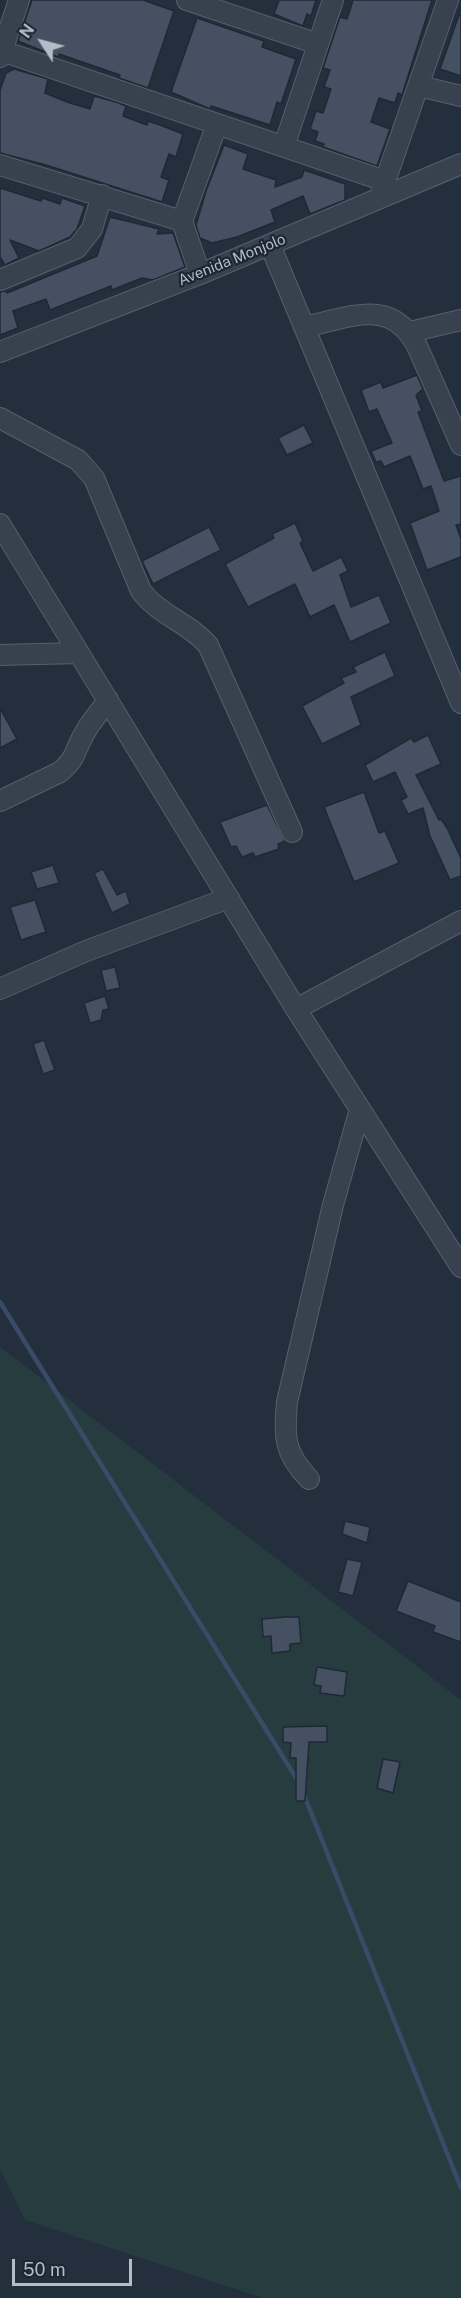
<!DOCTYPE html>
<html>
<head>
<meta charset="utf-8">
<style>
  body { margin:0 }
  #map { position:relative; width:461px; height:2298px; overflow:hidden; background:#242f3e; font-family:"Public Sans",sans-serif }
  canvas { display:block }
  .north { position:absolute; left:12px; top:12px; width:60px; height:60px; -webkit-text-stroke:4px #1d2633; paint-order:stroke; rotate:306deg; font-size:16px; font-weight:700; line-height:24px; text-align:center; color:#b4bcc9 }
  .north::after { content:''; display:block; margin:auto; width:21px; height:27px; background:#b4bcc9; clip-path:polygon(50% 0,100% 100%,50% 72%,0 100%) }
  .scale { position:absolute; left:12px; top:2259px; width:120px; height:27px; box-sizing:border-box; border:3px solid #b4bcc9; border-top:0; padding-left:8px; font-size:18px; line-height:21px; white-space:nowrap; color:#b4bcc9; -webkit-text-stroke:4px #1d2633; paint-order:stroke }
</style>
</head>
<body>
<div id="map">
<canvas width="461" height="2298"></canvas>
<div class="north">N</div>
<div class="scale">50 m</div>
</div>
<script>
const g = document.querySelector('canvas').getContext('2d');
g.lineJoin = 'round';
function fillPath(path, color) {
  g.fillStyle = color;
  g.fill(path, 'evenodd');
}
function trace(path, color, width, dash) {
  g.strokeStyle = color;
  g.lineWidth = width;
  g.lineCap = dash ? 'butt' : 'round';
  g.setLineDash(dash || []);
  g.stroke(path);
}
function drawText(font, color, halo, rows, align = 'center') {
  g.font = font + ' "Public Sans",sans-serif';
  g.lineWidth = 4.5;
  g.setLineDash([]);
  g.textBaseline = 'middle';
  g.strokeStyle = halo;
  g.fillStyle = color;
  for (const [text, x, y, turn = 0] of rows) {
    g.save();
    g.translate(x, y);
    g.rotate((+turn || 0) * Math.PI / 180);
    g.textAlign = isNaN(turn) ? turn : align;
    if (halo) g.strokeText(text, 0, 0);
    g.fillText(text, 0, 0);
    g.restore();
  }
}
fillPath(new Path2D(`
  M0 1347 461 1700V2298H263L25 2220 0 2169Z`), '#263c3f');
trace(new Path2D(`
  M0 1302 298 1781
  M304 1795 461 2188`), '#394c67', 4.5);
const building = new Path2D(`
  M32 0H143L174 11 148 88 119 78 120 75 59 54 58 57 18 41Z
  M279 0H316L311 16 307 14 303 26 274 14Z
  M353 0H432L402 95 398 93 395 103 379 98 371 122 390 129 377 166 323 147 324 144 315 141 318 132 310 129 316 111 323 113 331 89 324 87 330 70 323 68 340 17 347 19Z
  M459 15H461V76L440 69Z
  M197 18 264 41 262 47 296 59 281 104 277 102 270 125 211 106 210 109 171 92Z
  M14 69 48 79 45 93 67 102 90 109 94 96 116 102 126 106 123 116 147 125 148 121 160 125 183 134 176 157 169 154 161 177 169 180 162 202 46 165 0 153V90L6 73Z
  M224 145 248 154 243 169 276 180 275 187 302 177 304 170 345 184V200L310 214 303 196 271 210 275 222 237 237 212 243 200 238 196 225 206 191Z
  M0 188 41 201 42 198 60 204 62 198 85 206 77 229 70 237 39 251 10 240 19 258 5 265 0 257Z
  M110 217 159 229 157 234 173 233 185 267 153 280 142 278 112 290 111 286 50 310 46 299 13 311 18 328 0 335V292L6 291 7 293 97 256Z
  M417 375 423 389 416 395 422 411 418 412 444 481 461 476V524L456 525 461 539V557L427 570 410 523 439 511 431 486 423 489 410 456 384 467 381 461 376 462 371 451 392 443 377 409 369 412 361 390 381 382 383 388Z
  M304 425 313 443 287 455 278 438Z
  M295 523 303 541 300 543 313 571 341 557 348 571 340 575 351 607 379 595 391 623 350 642 334 605 310 617 295 584 248 607 225 564 274 538 272 534Z
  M209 527 221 550 153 584 142 561Z
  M385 652 395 676 351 697 361 725 322 744 302 706 344 683 341 678 356 672 353 667Z
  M0 708 17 739 0 748Z
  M428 735 441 764 416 775 439 820 441 819 447 828 461 858V876L450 880 430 836 423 808 408 814 401 800 407 797 395 772 373 782 365 765 411 738 414 742Z
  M364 792 379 833 385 831 399 863 354 882 324 807Z
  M267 805 285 841 278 844 279 849 255 857 253 853 242 857 236 846 231 847 220 822Z
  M53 865 59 883 37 889 31 872Z
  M103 869 117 895 126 891 130 904 112 913 94 873Z
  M35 900 46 932 21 940 10 907Z
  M115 967 120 988 106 991 101 970Z
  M105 996 109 1009 103 1010 101 1020 90 1023 84 1003Z
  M44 1040 55 1070 43 1074 33 1044Z
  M345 1521 370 1527 367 1543 342 1534Z
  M347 1559 362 1562 353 1596 338 1592Z
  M408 1581 461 1602V1642L433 1632 435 1626 396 1611Z
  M286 1617H299L301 1643 290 1644V1651L272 1653 271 1636 263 1637 262 1619Z
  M317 1667 347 1672 344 1696 320 1693 321 1686 314 1685Z
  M327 1726V1742H309L305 1801H296V1758H290L291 1743 283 1742V1727Z
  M383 1759 400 1762 393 1793 377 1788Z`);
fillPath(building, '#455162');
trace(building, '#1f2835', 1.5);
const minor = new Path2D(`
  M187 0 318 44
  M2 51 385 181
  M0 57 19 0
  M419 86 461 96
  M284 146 333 0
  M0 165 182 221 217 124
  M381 193 448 0
  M182 221 200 274
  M270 245 461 703
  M0 280 77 248 92 229 102 195
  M304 327C349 318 391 296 417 346L461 445
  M410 332 461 320
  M0 352 200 274 461 164
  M0 418 78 460 94 478 141 591C159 615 189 623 208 645L292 832
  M0 524 296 1009 461 1267
  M0 655 79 653
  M0 801 60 772C76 759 74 752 83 736 89 723 100 712 108 700
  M0 989 86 951 229 898
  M296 1009 461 921
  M309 1479C284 1453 284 1437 287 1402L333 1205 360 1109`);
trace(minor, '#565f6c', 22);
trace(minor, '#38414e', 20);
drawText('15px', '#b4bcc9', '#1d2633', [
  ["Avenida Monjolo",232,260,-22]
]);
</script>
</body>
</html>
